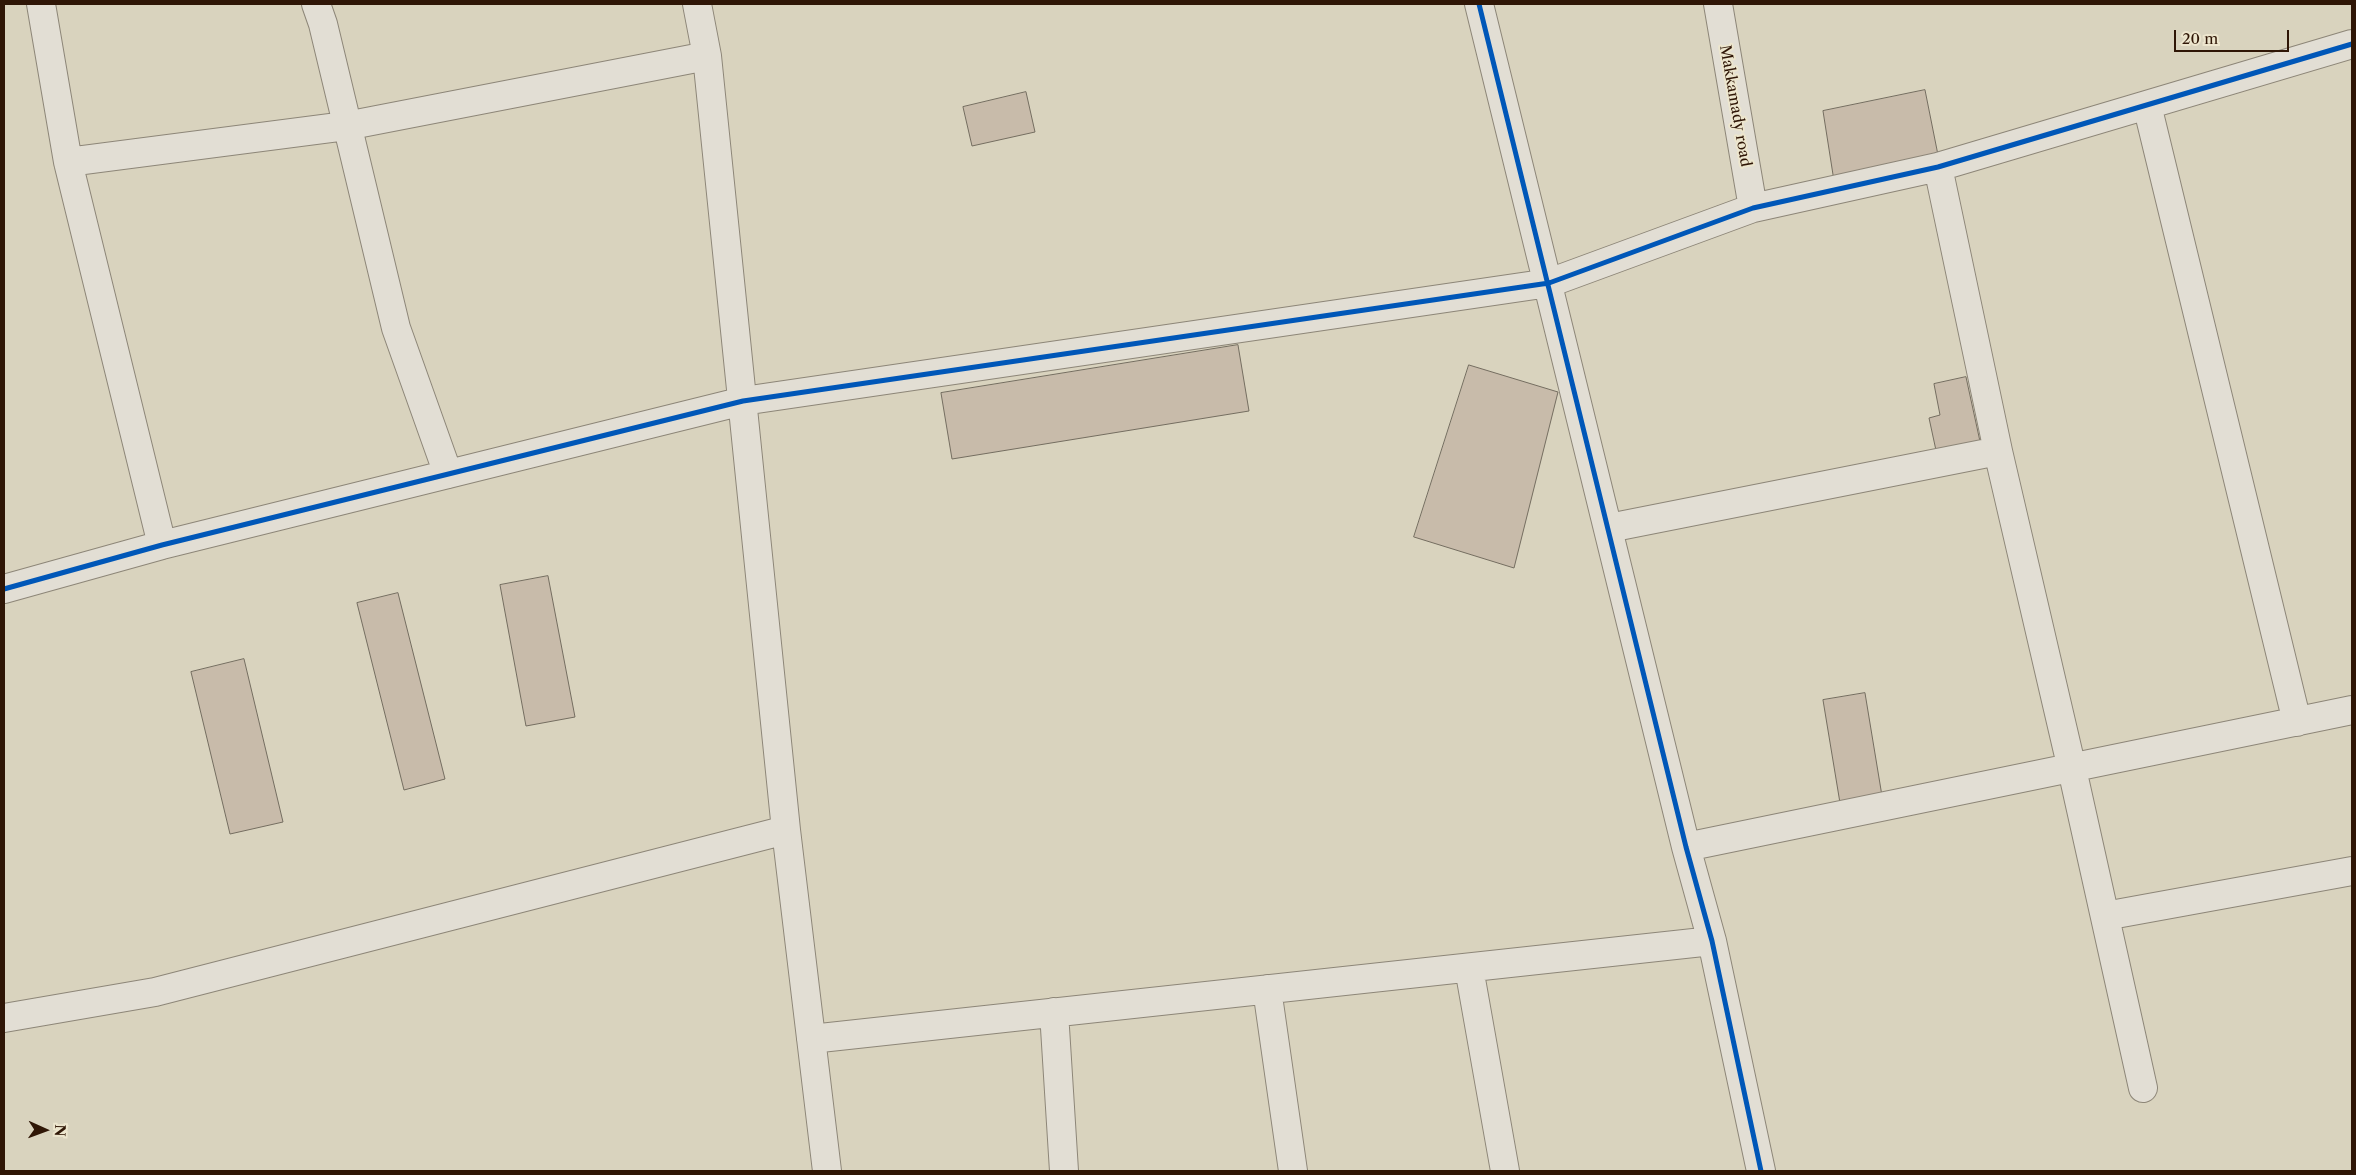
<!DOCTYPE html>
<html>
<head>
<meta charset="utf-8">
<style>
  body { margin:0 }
  #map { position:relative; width:2356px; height:1175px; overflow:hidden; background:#d9d3be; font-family:"Libre Caslon Text",serif }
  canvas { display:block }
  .frame { position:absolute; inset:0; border:5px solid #2f1606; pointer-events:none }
  .north { position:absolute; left:20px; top:1105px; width:50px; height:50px; -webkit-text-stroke:4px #ede6ce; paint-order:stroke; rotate:92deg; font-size:14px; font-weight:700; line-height:20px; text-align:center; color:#2f1606 }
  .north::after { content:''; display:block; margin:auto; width:18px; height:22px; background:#2f1606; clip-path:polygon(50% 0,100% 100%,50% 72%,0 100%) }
  .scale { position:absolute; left:2174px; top:30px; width:115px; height:22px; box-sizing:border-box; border:2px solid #2f1606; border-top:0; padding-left:6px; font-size:15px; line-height:18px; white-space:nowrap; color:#2f1606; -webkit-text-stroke:4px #ede6ce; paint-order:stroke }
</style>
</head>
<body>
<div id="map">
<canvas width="2356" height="1175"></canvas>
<div class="frame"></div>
<div class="north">N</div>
<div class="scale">20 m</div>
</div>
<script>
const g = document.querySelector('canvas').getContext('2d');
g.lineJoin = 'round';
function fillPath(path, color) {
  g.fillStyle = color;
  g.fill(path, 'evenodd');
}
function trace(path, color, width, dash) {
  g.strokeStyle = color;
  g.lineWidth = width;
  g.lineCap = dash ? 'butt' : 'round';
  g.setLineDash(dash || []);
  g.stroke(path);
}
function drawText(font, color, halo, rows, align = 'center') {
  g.font = font + ' "Libre Caslon Text",serif';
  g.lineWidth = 4;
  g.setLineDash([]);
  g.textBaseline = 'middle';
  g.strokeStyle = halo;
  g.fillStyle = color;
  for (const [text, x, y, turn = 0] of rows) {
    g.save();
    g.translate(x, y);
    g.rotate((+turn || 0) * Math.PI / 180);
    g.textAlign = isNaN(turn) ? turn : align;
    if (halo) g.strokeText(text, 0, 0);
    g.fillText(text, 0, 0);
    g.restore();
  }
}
const building = new Path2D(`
  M1925 90 1938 155 1834 181 1823 111Z
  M1026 92 1035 132 972 146 963 107Z
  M1238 345 1249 411 952 459 941 393Z
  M1469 365 1558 392 1514 568 1414 537Z
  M1966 377 1981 446 1937 455 1929 418 1940 415 1934 384Z
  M548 576 575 717 526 726 500 585Z
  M398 593 445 779 404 790 357 603Z
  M244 659 283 822 230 834 191 672Z
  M1865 693 1882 796 1840 803 1823 700Z`);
fillPath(building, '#c8bbaa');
trace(building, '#746d60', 1);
const minor = new Path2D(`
  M41 4 68 162 162 545
  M316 4 323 24 396 328 448 474
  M697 4 707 56 786 830 827 1171
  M1479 4 1686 847 1712 941 1761 1171
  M1718 4 1753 208
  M2147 105 2297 722
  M68 162 346 126 707 56
  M1938 167 1998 451 2072 769 2143 1088
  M1609 528 1998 451
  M4 589 162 545 743 401 1549 283 1753 208 1938 167 2352 44
  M1686 847 2352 710
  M2105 916 2352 871
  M1469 968 1505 1171
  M1267 989 1293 1171
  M1054 1012 1064 1171
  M4 1018 155 992 786 830
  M811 1039 1712 941`);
trace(minor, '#8d8678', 30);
trace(minor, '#e2ded4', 28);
trace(new Path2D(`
  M1479 4 1686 847 1712 941 1761 1171
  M4 589 162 545 743 401 1549 283 1753 208 1938 167 2352 44`), '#0057b8', 5);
drawText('15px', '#2f1606', '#ede6ce', [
  ["Makkamady road",1735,106,80]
]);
</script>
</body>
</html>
